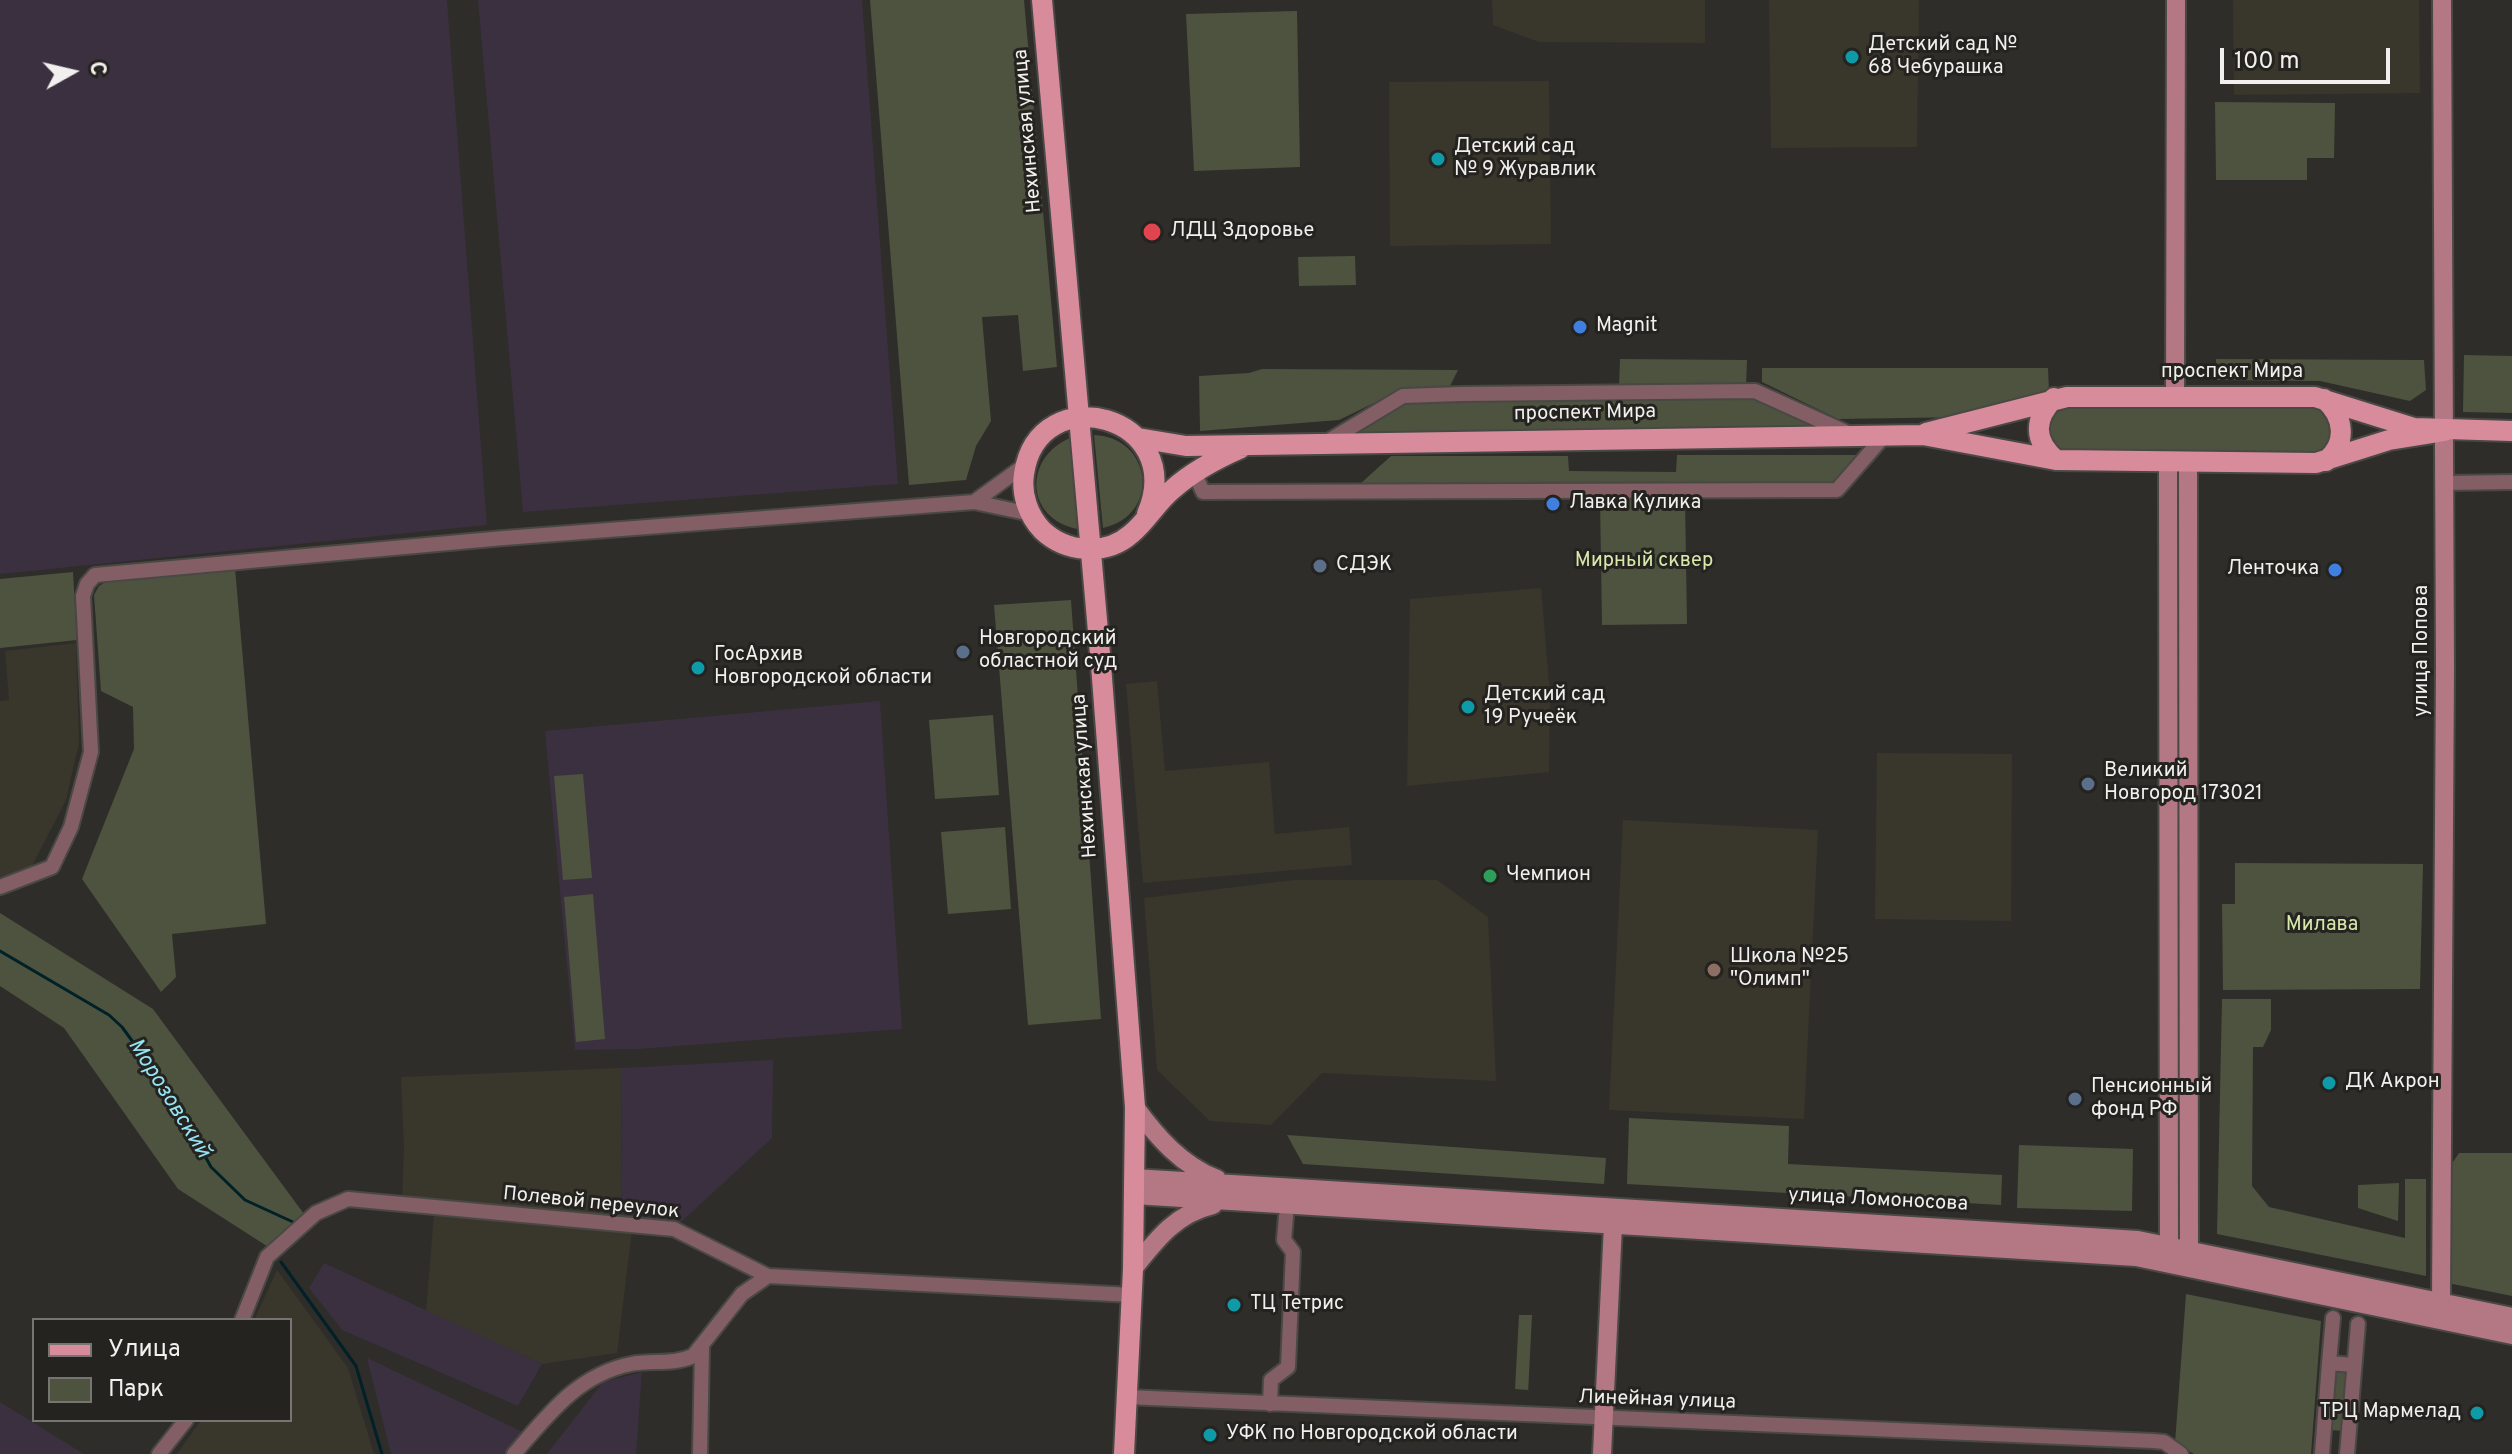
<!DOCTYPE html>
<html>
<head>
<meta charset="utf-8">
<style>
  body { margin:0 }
  #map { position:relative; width:2512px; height:1454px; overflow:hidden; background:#2e2d29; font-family:Overpass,sans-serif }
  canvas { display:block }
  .legend { position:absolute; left:32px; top:1318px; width:260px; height:104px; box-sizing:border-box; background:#24231f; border:2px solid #767572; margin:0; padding:10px 14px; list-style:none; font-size:24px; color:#f1f0ee }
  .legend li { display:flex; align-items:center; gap:16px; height:40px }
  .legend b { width:40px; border:2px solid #767572 }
  .north { position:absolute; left:32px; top:32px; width:80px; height:80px; -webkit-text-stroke:6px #24231f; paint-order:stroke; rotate:82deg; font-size:22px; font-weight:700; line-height:32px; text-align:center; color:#f1f0ee }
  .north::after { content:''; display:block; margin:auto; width:28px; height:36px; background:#f1f0ee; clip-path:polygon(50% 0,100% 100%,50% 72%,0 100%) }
  .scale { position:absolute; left:2220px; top:48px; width:170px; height:36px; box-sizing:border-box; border:4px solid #f1f0ee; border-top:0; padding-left:10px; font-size:24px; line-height:28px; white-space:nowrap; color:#f1f0ee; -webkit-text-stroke:6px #24231f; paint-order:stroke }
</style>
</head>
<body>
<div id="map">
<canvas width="2512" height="1454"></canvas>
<ul class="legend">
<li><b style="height:10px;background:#d88c9b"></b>Улица</li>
<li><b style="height:22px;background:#4d533e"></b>Парк</li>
</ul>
<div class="north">С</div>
<div class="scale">100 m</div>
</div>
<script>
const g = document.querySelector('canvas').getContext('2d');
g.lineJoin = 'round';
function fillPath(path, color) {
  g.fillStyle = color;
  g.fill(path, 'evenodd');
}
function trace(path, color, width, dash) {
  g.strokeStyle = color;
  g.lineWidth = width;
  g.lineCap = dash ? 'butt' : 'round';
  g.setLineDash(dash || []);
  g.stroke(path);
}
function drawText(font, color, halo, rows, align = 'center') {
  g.font = font + ' Overpass,sans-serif';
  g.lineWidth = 6;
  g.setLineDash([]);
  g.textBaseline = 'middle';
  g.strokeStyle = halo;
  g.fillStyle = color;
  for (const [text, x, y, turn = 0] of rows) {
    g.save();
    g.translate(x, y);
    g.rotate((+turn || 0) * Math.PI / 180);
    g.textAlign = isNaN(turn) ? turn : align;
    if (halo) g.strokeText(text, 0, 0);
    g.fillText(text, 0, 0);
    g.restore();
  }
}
fillPath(new Path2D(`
  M1492 0H1705V43L1539 42 1493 25Z
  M1769 0H1919L1917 147 1771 148Z
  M2233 0H2419L2420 93 2234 95Z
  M1549 81 1551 244 1390 246 1389 82Z
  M1541 588 1550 694 1549 772 1407 786 1410 599Z
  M76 643 79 743 66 800 32 866 0 877V701L9 700 5 651Z
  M1157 681 1165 771 1269 762 1275 834 1349 827 1352 865 1143 883 1126 684Z
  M1877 753 2012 754 2011 921 1875 919Z
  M1623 820 1818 830 1804 1119 1609 1110Z
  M1294 880H1437L1488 917 1496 1081 1322 1073 1271 1125 1210 1121 1157 1070 1144 898Z
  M621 1068 622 1218 402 1199 404 1148 401 1077Z
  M434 1213 632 1231 617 1353 542 1364 426 1312Z
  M277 1270 348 1368 374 1454H177L201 1420H290V1320H254Z`), '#39362c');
fillPath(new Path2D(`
  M0 0H447L487 525 0 574Z
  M478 0H862L898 484 523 512Z
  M880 701 902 1029 639 1049 575 1050 545 731Z
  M773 1060 772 1138 680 1223 622 1218 621 1068Z
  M324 1263 542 1364 518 1406 342 1330 309 1288Z
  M367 1358 523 1432 506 1454H391Z
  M642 1372 636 1454H547L603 1382Z
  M0 1402 84 1454H0Z`), '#3b303f');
fillPath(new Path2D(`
  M870 0H1024L1057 367 1023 371 1018 315 982 317 991 421 976 446 966 480 909 485Z
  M1297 11 1300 167 1194 171 1186 14Z
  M2215 102 2335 103 2334 158H2307V180H2216Z
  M1355 256 1356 285 1299 286 1298 257Z
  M2464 355 2512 356V413L2463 412Z
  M1620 359 1747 360 1746 388 1619 387Z
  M2216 359 2424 360 2426 390 2410 401 2320 381 2216 380Z
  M1762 368H2048L2049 392 1970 417 1838 419 1762 382Z
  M1262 369 1458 370 1450 386 1403 389 1339 420 1200 431 1199 376 1249 373Z
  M1409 399H1760L1821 426 1352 435Z
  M2315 403 2331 420V444L2320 454 2055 451 2044 420 2055 405Z
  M1094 435C1152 437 1162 515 1103 528Z
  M1070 438 1078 529C1025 519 1023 458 1070 438Z
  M1677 455H1861L1834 484H1360L1391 456H1568L1569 471 1676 472Z
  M1685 498 1687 624 1602 625 1600 499Z
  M235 568 266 924 172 934 176 977 161 992 82 879 134 749 133 707 101 691 94 595 99 586 110 579Z
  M73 572 77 640 0 648V579Z
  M1071 600 1101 1019 1028 1025 994 605Z
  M993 715 999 795 935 799 929 720Z
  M583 774 592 878 563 880 554 776Z
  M1005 827 1011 909 948 914 941 832Z
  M2235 863 2423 864 2420 989 2223 990 2222 904H2235Z
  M593 894 605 1039 576 1042 564 897Z
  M0 913 153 1009 304 1214 273 1250 178 1189 64 1028 0 986Z
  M2222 999H2271V1030L2263 1047H2253L2252 1186 2269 1207 2405 1238V1179H2426V1276L2217 1234Z
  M1629 1118 1789 1126 1788 1164 2002 1175 2001 1205 1627 1184Z
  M1287 1135 1606 1158 1604 1184 1303 1164Z
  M2019 1145 2133 1149 2132 1211 2017 1208Z
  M2459 1153H2512V1296L2448 1283 2449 1168Z
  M2399 1183 2398 1221 2358 1208V1185Z
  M2186 1294 2321 1321 2311 1454H2194L2175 1443Z
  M1519 1315H1532L1528 1394V1390L1515 1389Z
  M2334 1372 2349 1373 2344 1431 2329 1430Z`), '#4d533e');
trace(new Path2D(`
  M0 951 109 1015 122 1027 171 1094 211 1167 245 1200 293 1222
  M281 1262 356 1366 382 1454`), '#002127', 3);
const street = new Path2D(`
  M1325 443 1403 396 1461 394 1755 391 1850 434
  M1194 472 1203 492 1837 490 1885 435
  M2445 483 2512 482
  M974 502 1025 465
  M0 887 52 867 71 827 91 752 83 596 87 584 95 575 504 538 974 502 1031 514
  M2333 1318 2329 1363 2354 1365
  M242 1320 267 1257 316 1213 348 1199 674 1229 768 1276 1132 1295
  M1127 1397 2153 1441 2164 1442 2181 1454
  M1270 1404 1271 1380 1288 1367 1293 1252 1284 1240 1287 1205
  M159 1454 186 1420
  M514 1454C548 1415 577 1375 631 1364 652 1360 673 1365 693 1356L742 1294 768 1276
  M700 1454 702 1348
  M2322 1454 2329 1363
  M2347 1454 2358 1324`);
const secondary = new Path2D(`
  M2175 397 2176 0
  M2168 462 2169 1258
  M2188 462 2189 1261
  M1135 1107C1157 1137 1181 1165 1217 1179
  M1134 1178 2138 1240 2512 1317
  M1134 1195 2136 1257 2512 1335
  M1133 1269C1156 1240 1175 1214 1213 1205
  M2441 1302 2445 667 2442 0
  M1602 1454 1613 1225`);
const primary = new Path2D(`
  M1042 0 1101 665 1135 1107 1133 1269 1124 1454
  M2054 398C2034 419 2033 440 2056 460
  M2324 399C2344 416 2348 443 2326 461
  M1926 433 2067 397H2315L2414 428 2512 431
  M1138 438 1186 446 1923 435 2056 460 2316 463 2389 440 2445 431
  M1147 514C1189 415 1038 376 1024 474 1021 494 1028 515 1042 530 1066 553 1106 556 1131 534 1147 521 1157 502 1173 489 1193 471 1216 459 1241 448`);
trace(street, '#494845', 18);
trace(secondary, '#494845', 22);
trace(primary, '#494845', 24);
trace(street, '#835e64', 14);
trace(secondary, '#b37883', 18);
trace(primary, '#d88c9b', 20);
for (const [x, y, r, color] of [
  [1852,57,8,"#0f9aa8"],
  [1438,159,8,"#0f9aa8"],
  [1152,232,10,"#e0444e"],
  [1580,327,8,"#3f7fe0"],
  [1553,504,8,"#3f7fe0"],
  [1320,566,8,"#5c6f8a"],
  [2335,570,8,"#3f7fe0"],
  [963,652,8,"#5c6f8a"],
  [698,668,8,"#0f9aa8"],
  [1468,707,8,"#0f9aa8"],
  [2088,784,8,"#5c6f8a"],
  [1490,876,8,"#2e9e5b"],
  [1714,970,8,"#8d6e63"],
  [2329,1083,8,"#0f9aa8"],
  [2075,1099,8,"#5c6f8a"],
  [1234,1305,8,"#0f9aa8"],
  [2477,1413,8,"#0f9aa8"],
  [1210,1435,8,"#0f9aa8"]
]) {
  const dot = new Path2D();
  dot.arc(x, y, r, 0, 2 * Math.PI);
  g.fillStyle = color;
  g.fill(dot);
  trace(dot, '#24231f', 3);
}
drawText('20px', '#f1f0ee', '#24231f', [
  ["Детский сад №",1868,46],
  ["68 Чебурашка",1868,69],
  ["Детский сад",1454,148],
  ["№ 9 Журавлик",1454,171],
  ["ЛДЦ Здоровье",1170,232],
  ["Magnit",1596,327],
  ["Лавка Кулика",1569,504],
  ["СДЭК",1336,566],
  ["Ленточка",2319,570,"right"],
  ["Новгородский",979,640],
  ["областной суд",979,663],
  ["ГосАрхив",714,656],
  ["Новгородской области",714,679],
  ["Детский сад",1484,696],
  ["19 Ручеёк",1484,719],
  ["Великий",2104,772],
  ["Новгород 173021",2104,795],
  ["Чемпион",1506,876],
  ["Школа №25",1730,958],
  ["\"Олимп\"",1730,981],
  ["ДК Акрон",2345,1083],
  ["Пенсионный",2091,1088],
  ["фонд РФ",2091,1111],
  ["ТЦ Тетрис",1250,1305],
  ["ТРЦ Мармелад",2461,1413,"right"],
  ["УФК по Новгородской области",1226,1435]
], 'left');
drawText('20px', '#f1f0ee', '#24231f', [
  ["Нехинская улица",1029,131,-95],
  ["проспект Мира",2232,373],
  ["проспект Мира",1585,414,-1],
  ["улица Попова",2423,651,-90],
  ["Нехинская улица",1086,776,-94],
  ["улица Ломоносова",1878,1201,3],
  ["Полевой переулок",591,1204,6],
  ["Линейная улица",1657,1401,2]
]);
drawText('20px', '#d9e8ac', '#24231f', [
  ["Мирный сквер",1644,562],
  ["Милава",2322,926]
]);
drawText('italic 22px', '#95e4f4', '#24231f', [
  ["Морозовский",168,1099,58]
]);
</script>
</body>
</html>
